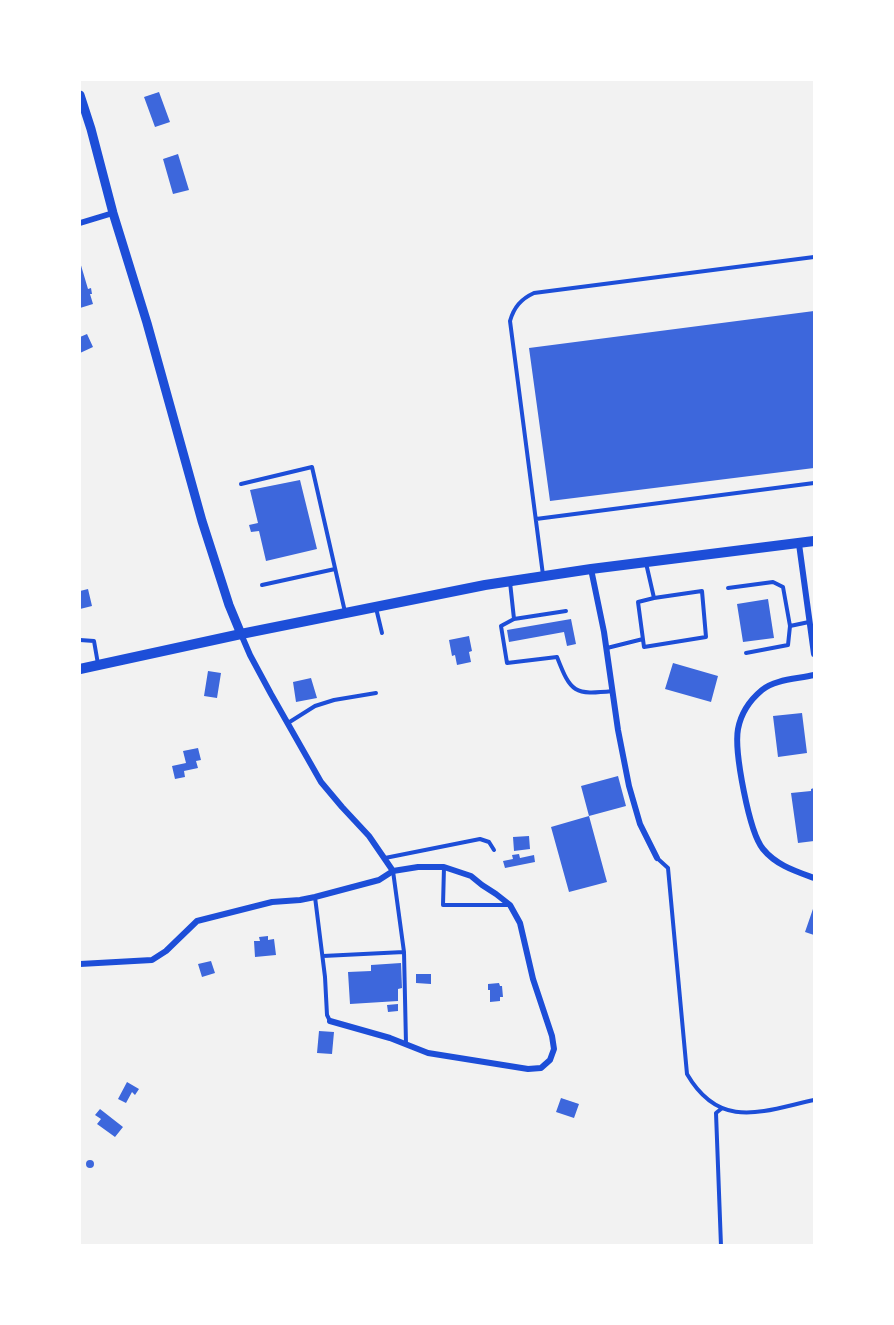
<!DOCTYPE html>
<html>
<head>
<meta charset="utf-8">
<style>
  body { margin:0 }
  #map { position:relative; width:894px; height:1325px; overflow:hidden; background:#f2f2f2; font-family:"Fira Sans Condensed",sans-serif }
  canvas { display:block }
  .frame { position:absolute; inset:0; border:81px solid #fff; pointer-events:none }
</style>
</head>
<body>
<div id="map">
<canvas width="894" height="1325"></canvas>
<div class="frame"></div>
</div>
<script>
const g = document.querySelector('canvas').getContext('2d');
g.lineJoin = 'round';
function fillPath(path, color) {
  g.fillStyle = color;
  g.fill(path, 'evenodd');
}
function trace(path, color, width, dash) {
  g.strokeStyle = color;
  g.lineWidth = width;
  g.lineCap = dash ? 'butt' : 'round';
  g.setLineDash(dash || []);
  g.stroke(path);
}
fillPath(new Path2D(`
  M159 92 170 122 155 127 144 97Z
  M178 154 189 190 173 194 163 159Z
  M80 262 88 289 91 288 92 294H90L93 304 80 308Z
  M814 311V468L550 501 529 348Z
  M87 334 93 347 80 353V337Z
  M300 480 317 549 266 561 259 531 251 532 249 525 258 523 250 490Z
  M88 589 92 606 80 609V591Z
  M768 599 774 638 743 642 737 604Z
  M571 619 576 644 567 646 564 632 509 642 507 630Z
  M469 636 472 651 469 652 471 662 457 665 455 655 452 656 449 640Z
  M673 663 718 676 711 702 665 689Z
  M208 671 221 673 217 698 204 696Z
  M311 678 317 698 296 702 293 682Z
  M802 713 807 753 778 757 773 716Z
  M198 748 201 760 196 761 198 768 184 771 185 777 175 779 172 766 186 763 183 751Z
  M618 776 626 806 589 816 581 786Z
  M814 788V841L798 843 791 793 811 791V789Z
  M589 816 607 882 569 892 551 827Z
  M529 836 530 849 514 851 513 837Z
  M519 854 520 858 534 855 535 862 505 868 503 861 513 859 512 855Z
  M814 906V935L805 932Z
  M268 936V940L274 939 276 955 255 957 254 941H260L259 937Z
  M211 961 215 973 202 977 198 964Z
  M401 963 402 988 398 989V1001L350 1004 348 972 371 971V965Z
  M416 974H431V984L416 983Z
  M499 983 500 986H502L503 997H500V1001L490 1002V990H488V984Z
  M398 1004V1011L388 1012 387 1005Z
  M319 1031 334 1032 332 1054 317 1053Z
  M127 1082 139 1089 135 1095 132 1092 126 1103 118 1099Z
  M561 1098 579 1104 574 1118 556 1112Z
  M100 1109 123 1127 115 1137 97 1124 101 1119 95 1115Z
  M86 1164a4 4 0 1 1 8 0a4 4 0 1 1-8 0Z`), '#3d67dc');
trace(new Path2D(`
  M241 484 312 467 345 612
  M536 519 814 483
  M646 563 654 598 702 591 706 637 644 647 638 602 654 598
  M543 575 510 321C514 307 521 299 534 293L814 257
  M510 582 514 619 566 611
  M262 585 335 569
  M728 588 773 582 783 587 790 626 809 622
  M376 608 382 633
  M514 619 501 626 507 663 557 657C571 693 574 695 613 691
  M80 640 94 641 98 664
  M607 648 643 639
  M746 653 788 645 790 626
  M288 723 315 706 334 700 376 693
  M385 858 480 839 489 842 494 850
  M657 858 668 868 687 1074C720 1131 763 1111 814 1100
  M444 867 443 905H509
  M393 871 404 952 406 1044
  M315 897 325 977 327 1015 330 1021
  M323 956 404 952
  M721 1109 716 1113 721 1246`), '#1d4ed8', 4);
trace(new Path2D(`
  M80 223 113 213
  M799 544 814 654
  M591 569 604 632 618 730 629 786 640 824 657 858
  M241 634 250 655 271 694 321 782 342 807 369 836 393 871
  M814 675C798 679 775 679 762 690 750 700 741 713 738 729 734 751 749 832 763 849 776 865 795 871 814 878
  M80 964 152 960 166 951 197 921 272 902 300 900 315 897 379 880 393 871 418 867H444L471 876 482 885 496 894 510 905 520 923 533 979 552 1036 554 1049 550 1060 541 1068 528 1069 428 1053 390 1038 330 1021`), '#1d4ed8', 6);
trace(new Path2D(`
  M80 95 91 129 113 213 147 323 202 521 229 605 241 634`), '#1d4ed8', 9);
trace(new Path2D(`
  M80 669 241 634 485 585 591 569 814 541`), '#1d4ed8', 10);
</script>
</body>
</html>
